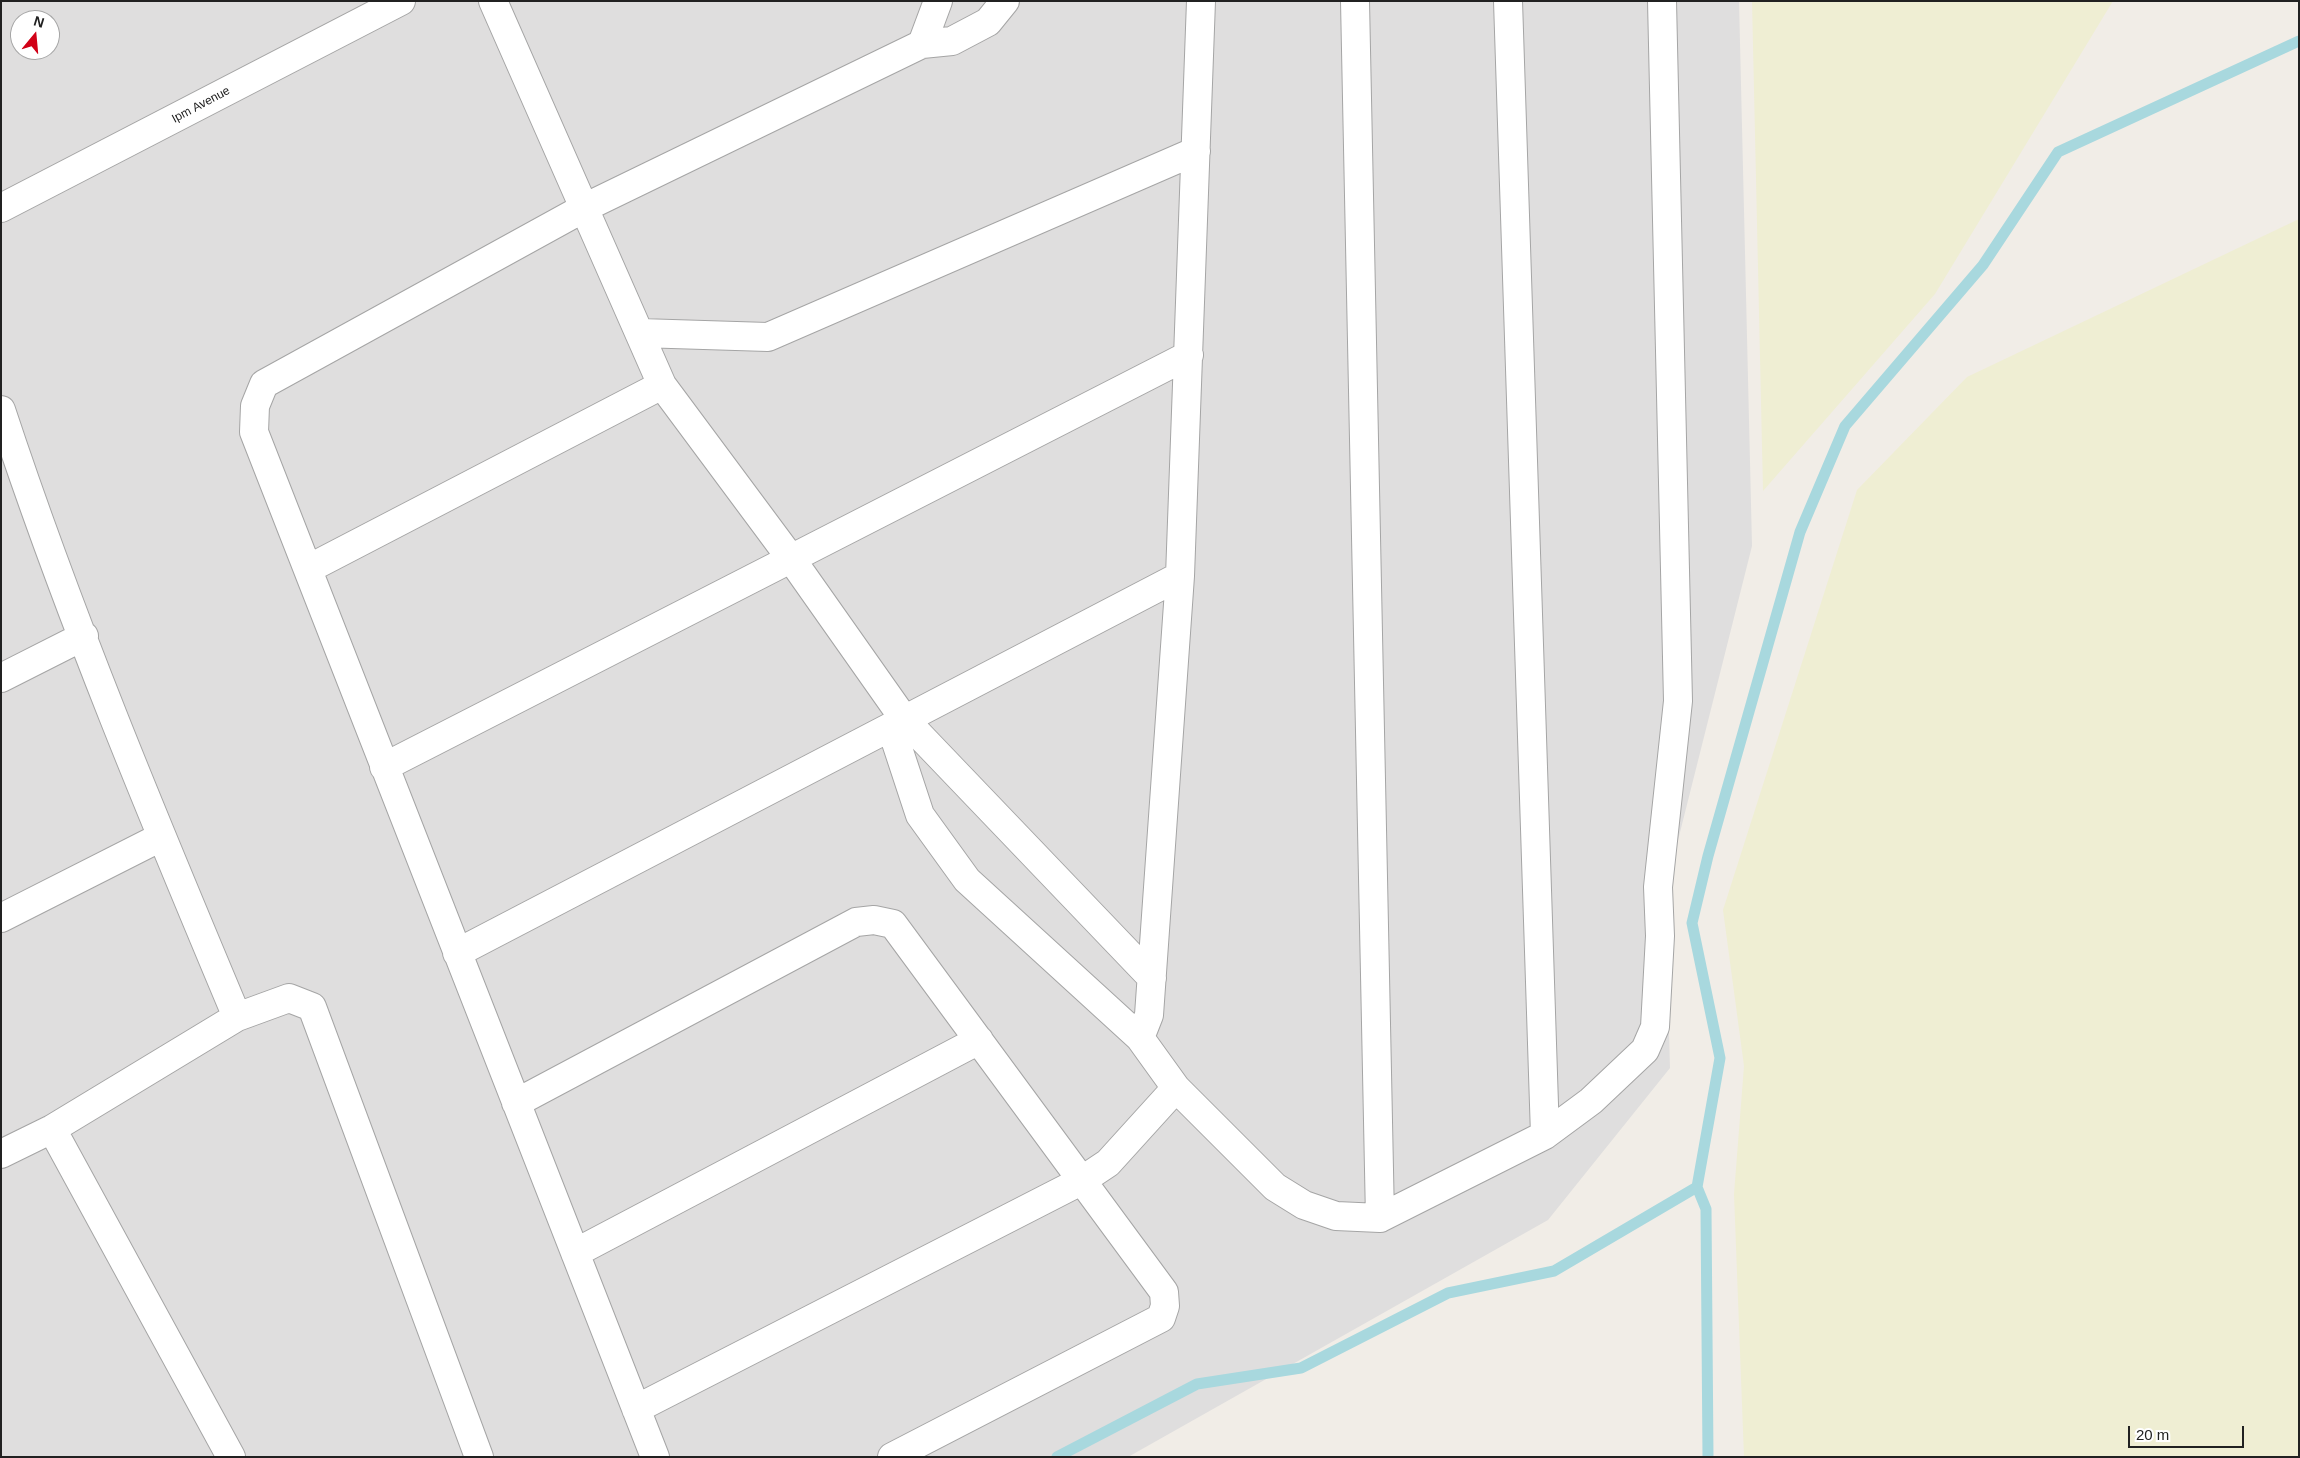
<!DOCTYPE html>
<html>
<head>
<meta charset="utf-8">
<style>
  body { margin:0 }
  #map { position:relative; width:2300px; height:1458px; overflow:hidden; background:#f1ede7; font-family:Helvetica,sans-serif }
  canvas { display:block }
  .frame { position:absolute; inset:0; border:2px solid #212121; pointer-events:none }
  .north { position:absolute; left:10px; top:10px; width:50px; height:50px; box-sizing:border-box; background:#fff; border:1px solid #a6a6a6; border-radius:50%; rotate:17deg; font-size:14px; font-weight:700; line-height:20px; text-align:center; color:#212121 }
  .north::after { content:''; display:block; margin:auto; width:18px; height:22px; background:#d10117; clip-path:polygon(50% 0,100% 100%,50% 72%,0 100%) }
  .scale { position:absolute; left:2128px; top:1426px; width:116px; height:22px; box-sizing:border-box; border:2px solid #212121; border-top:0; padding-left:6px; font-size:15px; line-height:18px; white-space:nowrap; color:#212121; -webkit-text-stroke:4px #fff; paint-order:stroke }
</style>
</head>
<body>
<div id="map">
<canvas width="2300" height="1458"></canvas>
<div class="frame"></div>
<div class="north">N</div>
<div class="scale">20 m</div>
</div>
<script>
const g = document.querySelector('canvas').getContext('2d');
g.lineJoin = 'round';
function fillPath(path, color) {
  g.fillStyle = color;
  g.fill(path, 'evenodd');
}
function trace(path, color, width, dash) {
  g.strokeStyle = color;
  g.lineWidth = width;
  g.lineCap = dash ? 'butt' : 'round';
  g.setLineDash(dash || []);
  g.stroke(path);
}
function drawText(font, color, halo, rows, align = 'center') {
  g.font = font + ' Helvetica,sans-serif';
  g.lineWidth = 4;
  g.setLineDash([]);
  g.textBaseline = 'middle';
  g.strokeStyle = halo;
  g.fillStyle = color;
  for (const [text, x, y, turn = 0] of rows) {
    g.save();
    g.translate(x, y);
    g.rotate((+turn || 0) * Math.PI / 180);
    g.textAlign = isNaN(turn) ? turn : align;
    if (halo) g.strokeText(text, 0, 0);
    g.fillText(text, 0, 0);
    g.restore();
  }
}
fillPath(new Path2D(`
  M1 1H1739L1752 546 1665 892 1670 1068 1548 1220 1128 1457H1ZM20 20H50V50H20Z`), '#dfdede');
fillPath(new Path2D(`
  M1752 1H2113L1935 294 1763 491Z
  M2299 219V1457H1744L1734 1194 1744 1066 1723 910 1857 490 1967 377Z`), '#efeed3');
trace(new Path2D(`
  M1697 1187 1706 1209 1708 1457
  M1057 1457 1197 1384 1301 1368 1448 1293 1554 1271 1697 1187 1720 1058 1692 923 1708 856 1800 532 1845 426 1983 265 2058 152 2299 41`), '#a8d8de', 11);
const minor = new Path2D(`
  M493 1 662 385 792 560 904 719 1152 978
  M1201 1 1180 576 1149 1015 1140 1038 1176 1088 1275 1187 1304 1205 1336 1216 1380 1218 1545 1135 1591 1101 1645 1050 1655 1027 1660 936 1658 887 1678 701 1662 1
  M1355 1 1380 1218
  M1508 1 1545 1135
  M922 44 938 1
  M1 208 401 1
  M640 333 768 337 1196 151
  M1 410C69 616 153 817 237 1017
  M308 569 662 385
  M1 678 84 636
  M891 727 920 815 967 880 1140 1038
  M384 767 1189 355
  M1 918 161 837
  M457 953 1180 576
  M516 1103 856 922 874 920 893 924 1164 1292 1165 1306 1161 1318 892 1457
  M52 1129 231 1457
  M1 1154 52 1129 237 1017 289 998 312 1007 479 1457
  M575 1253 979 1040
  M636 1409 1081 1181 1108 1163 1176 1088
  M655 1457 254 432 255 406 264 384 584 208 922 44 952 41 988 22 1005 1`);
trace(minor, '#a5a5a5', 30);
trace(minor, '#fff', 28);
drawText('12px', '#212121', '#fff', [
  ["Ipm Avenue",201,105,-28]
]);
</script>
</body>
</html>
